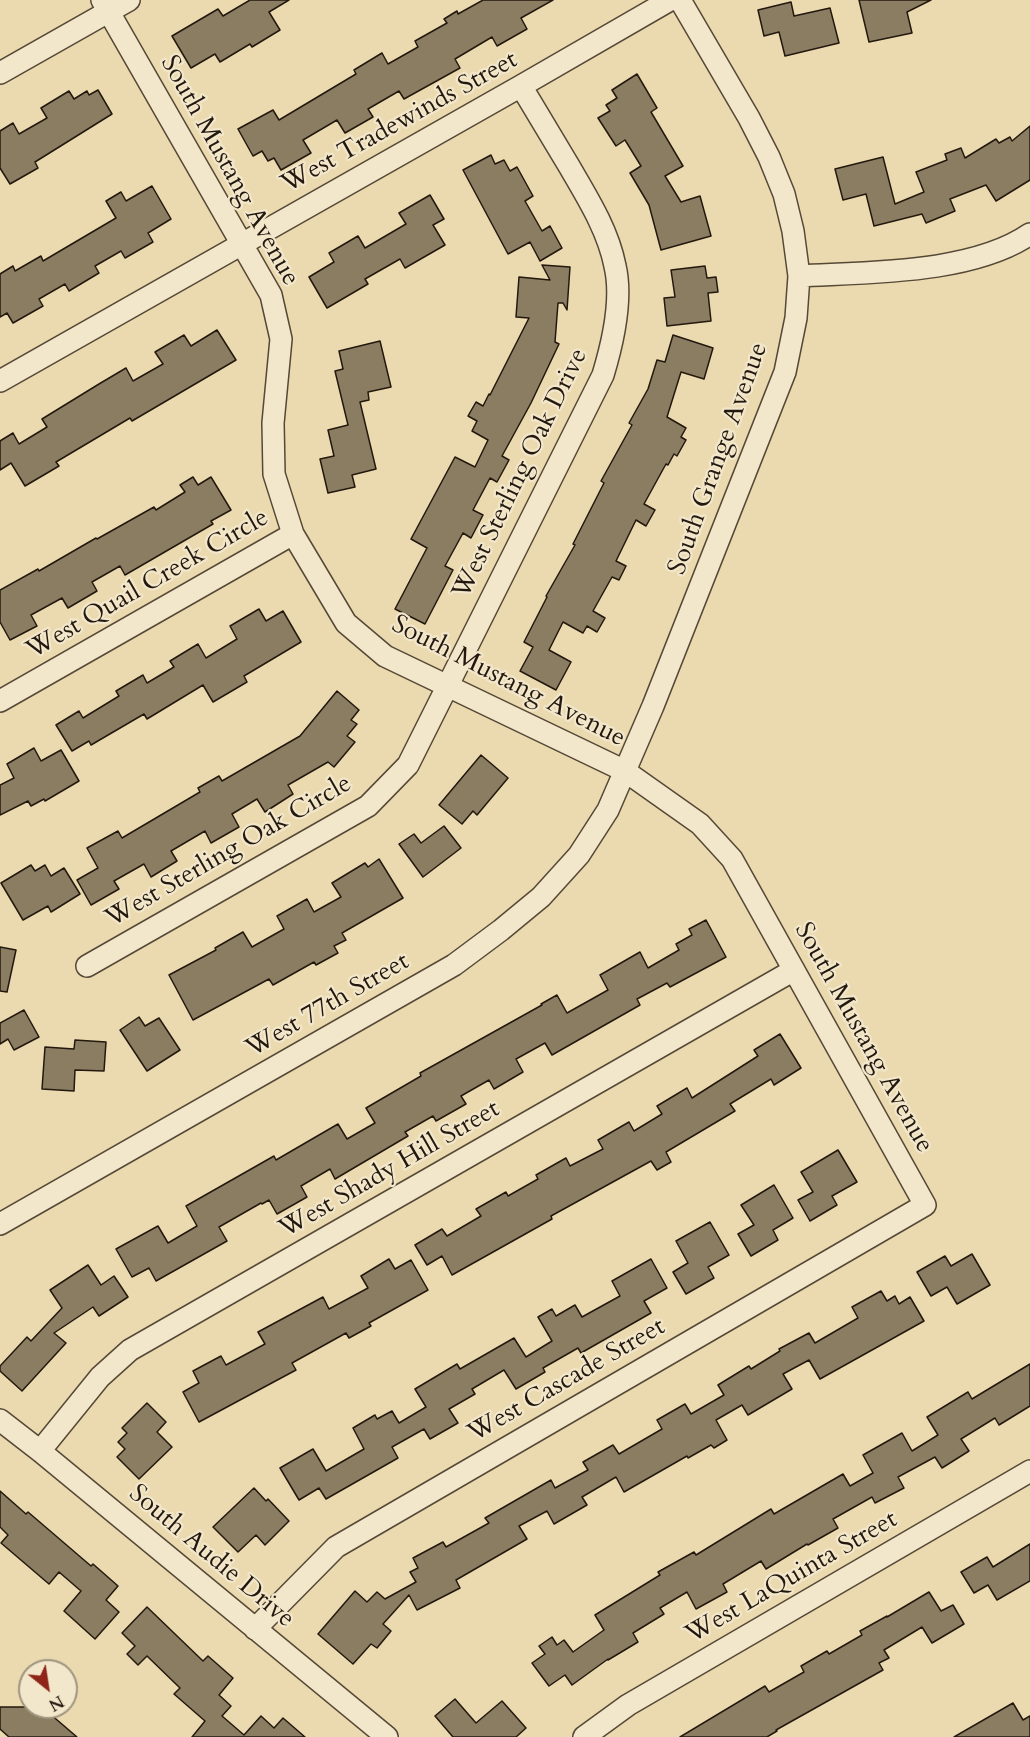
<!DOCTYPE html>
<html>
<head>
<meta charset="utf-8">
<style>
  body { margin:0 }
  #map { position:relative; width:1030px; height:1737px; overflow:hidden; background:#ebdaaf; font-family:Cardo,serif }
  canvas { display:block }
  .north { position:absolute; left:18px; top:1659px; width:60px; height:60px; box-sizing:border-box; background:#f2e7cb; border:2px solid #9f947f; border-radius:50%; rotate:150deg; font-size:16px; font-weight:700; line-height:24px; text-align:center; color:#23180e }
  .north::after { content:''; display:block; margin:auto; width:21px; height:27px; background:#8f2418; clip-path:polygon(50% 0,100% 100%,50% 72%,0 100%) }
</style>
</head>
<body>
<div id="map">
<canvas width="1030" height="1737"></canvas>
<div class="north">N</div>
</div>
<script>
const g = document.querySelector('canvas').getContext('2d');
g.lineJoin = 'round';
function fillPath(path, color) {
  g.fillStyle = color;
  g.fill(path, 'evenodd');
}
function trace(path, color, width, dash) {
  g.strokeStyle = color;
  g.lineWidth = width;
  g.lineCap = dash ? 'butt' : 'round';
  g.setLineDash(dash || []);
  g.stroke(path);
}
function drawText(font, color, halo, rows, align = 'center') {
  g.font = font + ' Cardo,serif';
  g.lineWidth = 4.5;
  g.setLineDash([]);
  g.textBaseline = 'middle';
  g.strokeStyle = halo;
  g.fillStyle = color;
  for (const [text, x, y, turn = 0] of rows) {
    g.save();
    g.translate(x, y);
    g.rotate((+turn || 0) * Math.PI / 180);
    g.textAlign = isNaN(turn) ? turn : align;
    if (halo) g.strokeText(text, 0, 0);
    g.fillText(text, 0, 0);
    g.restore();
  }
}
const building = new Path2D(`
  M250 0H289L269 12 280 30 252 47 250 44 220 62 215 54 191 68 172 36 218 9 223 16Z
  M483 0H553L521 18 527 29 497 46 492 37 455 59 460 68 404 99 399 91 368 109 373 117 345 133 337 120 303 140 311 153 281 170 274 158 268 161 262 151 253 156 238 129 273 110 279 120 356 74 354 70 382 53 388 64 418 47 415 41 447 23 444 19 457 11 458 14Z
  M859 0H931L907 12 912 33 869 42Z
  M791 2 794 16 830 8 839 43 785 56 779 32 764 36 758 10Z
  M637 74 657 108 651 112 683 166 665 176 681 202 700 196 711 236 661 250 649 205 630 173 641 166 625 140 616 146 598 118 610 111 606 105 617 98 612 90Z
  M98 90 112 114 35 162 38 168 10 184 0 168V131L13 123 19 134 47 118 41 108 69 91 74 99 87 91 89 95Z
  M1030 126V180L996 201 986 185 950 199 955 211 926 223 922 214 874 226 866 194 843 200 835 169 883 157 895 204 924 192 916 172 947 160 945 154 961 148 965 158 996 139 999 143 1010 137 1012 141Z
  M491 155 495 164 504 160 510 171 517 167 533 196 525 201 542 231 550 226 562 248 540 261 530 242 508 254 463 170Z
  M152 186 171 219 148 233 153 242 125 258 121 251 95 266 99 273 69 291 65 284 39 299 43 306 13 323 7 313 0 317V274L13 266 15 271 41 256 43 261 116 218 106 201 121 192 126 201Z
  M430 195 444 219 433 225 445 245 405 268 400 259 365 279 368 284 327 308 309 277 334 262 329 253 358 236 365 248 406 224 399 213Z
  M542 265 570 267 567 310 563 303H558L555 342 559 344 531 403 502 456 509 460 497 482 490 478 473 510 483 515 471 538 463 533 445 566 453 570 425 624 395 609 427 548 411 539 455 457 475 467 488 440 472 431 477 421 468 416 476 402 483 406 489 394 490 395 529 318 516 317 519 277 550 280Z
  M705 266 707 278 716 277 718 292 708 293 711 321 667 326 664 298 675 297 671 270Z
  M217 330 236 360 132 421 130 418 56 462 59 466 25 486 11 463 0 470V441L13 433 19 444 47 427 42 419 99 384 126 368 133 381 163 364 155 352 184 335 191 346Z
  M673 335 713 348 704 379 681 372 667 417 686 428 681 437 686 440 677 456 674 454 668 465 666 464 644 504 655 510 646 526 636 520 616 561 626 566 619 580 612 577 593 611 605 618 597 632 587 626 583 633 563 622 549 650 571 662 556 690 520 671 533 647 524 642 547 597 546 596 575 545 573 544 604 483 601 481 632 425 629 423 648 389 657 360 665 362Z
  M380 341 391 387 368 392 369 400 360 402 376 469 352 475 355 487 328 493 320 459 334 456 328 430 348 425 335 371 343 369 339 351Z
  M193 477 198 485 211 477 231 510 211 521 213 524 125 575 120 566 92 582 97 591 68 608 62 598 31 615 37 626 10 640 0 622V590L38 569 39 571 96 538 97 539 154 507 156 510 185 492 180 485Z
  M259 609 266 621 283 611 301 642 244 676 247 682 213 702 203 685 147 719 144 714 91 745 89 741 72 751 56 725 79 711 83 718 119 696 116 691 143 675 147 683 174 667 170 661 198 644 206 658 237 639 230 626Z
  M337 691 359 710 351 720 357 724 347 736 355 742 334 767 328 762 288 785 293 794 265 812 257 799 232 814 239 827 211 843 205 831 171 851 177 861 151 877 144 864 114 881 119 889 91 905 77 880 98 868 87 848 118 831 122 838 200 792 198 788 219 776 222 781 300 736Z
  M34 748 41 761 61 750 79 781 45 801 44 799 31 806 28 801 0 815V785L14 778 7 764Z
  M481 755 508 778 477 815 473 811 462 824 439 805Z
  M444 826 461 848 423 877 399 844 414 834 421 843Z
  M379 859 403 898 342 933 346 940 334 946 338 953 316 965 314 962 273 985 269 979 193 1020 169 975 216 950 215 948 243 932 252 947 284 929 277 916 307 899 314 912 341 897 332 883 365 863 368 867Z
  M31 865 35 871 45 865 51 876 64 868 80 894 51 912 48 906 23 920 1 883Z
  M706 920 726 957 670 987 667 983 637 999 640 1005 552 1055 545 1043 516 1059 523 1072 494 1089 489 1080 461 1096 466 1104 436 1121 433 1116 405 1132 408 1136 335 1179 330 1169 301 1186 307 1197 277 1214 269 1200 262 1204 261 1203 219 1227 227 1241 156 1281 149 1268 132 1277 116 1249 158 1226 168 1243 197 1226 186 1206 274 1156 276 1160 338 1124 347 1139 375 1123 366 1108 421 1076 420 1073 542 1005 541 1004 557 995 567 1013 608 990 600 975 640 952 648 968 679 950 676 944 692 935 689 929Z
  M0 947 16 950 7 992 0 991Z
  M24 1010 39 1037 14 1050 8 1039 0 1044V1023Z
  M139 1017 145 1026 159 1018 180 1050 147 1071 120 1030Z
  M780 1034 801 1068 774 1085 771 1079 730 1104 735 1111 666 1152 671 1162 657 1170 651 1161 551 1216 552 1219 452 1275 442 1256 427 1265 415 1245 442 1229 447 1236 481 1216 476 1209 506 1192 508 1196 538 1179 536 1175 566 1158 570 1166 603 1149 598 1140 629 1122 634 1131 662 1114 657 1106 687 1088 692 1098 758 1056 754 1050Z
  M75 1040 106 1042 104 1071 75 1070 74 1091 42 1089 45 1047 74 1049Z
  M838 1150 857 1182 832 1196 837 1205 810 1221 798 1200 813 1192 801 1172Z
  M774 1185 793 1218 773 1230 778 1240 751 1256 738 1234 754 1225 741 1205Z
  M710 1222 729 1255 708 1267 714 1278 686 1294 673 1272 688 1263 676 1241Z
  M972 1254 990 1285 957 1304 947 1287 931 1296 917 1272 945 1256 951 1266Z
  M389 1259 395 1269 411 1260 428 1290 369 1323 371 1326 349 1338 346 1333 292 1363 296 1370 199 1422 183 1392 199 1383 193 1371 221 1356 226 1365 265 1344 258 1332 323 1297 329 1309 368 1288 361 1276Z
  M651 1259 667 1288 644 1301 651 1313 581 1353 578 1348 543 1368 545 1372 516 1389 504 1370 472 1389 475 1394 449 1409 458 1423 430 1439 424 1429 392 1447 398 1458 326 1499 319 1488 299 1500 280 1468 313 1449 326 1471 364 1449 353 1428 375 1415 377 1419 392 1411 399 1423 426 1407 415 1389 457 1364 460 1369 514 1338 526 1357 552 1341 538 1317 552 1309 556 1316 575 1305 582 1317 620 1296 612 1281Z
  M88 1265 101 1285 114 1276 128 1297 99 1316 93 1307 54 1333 66 1343 22 1391 0 1371V1366L27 1337 31 1341 62 1308 50 1290Z
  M881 1291 887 1301 895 1296 899 1304 910 1297 924 1321 820 1379 809 1360 783 1374 792 1389 748 1415 742 1405 716 1420 727 1440 714 1448 711 1445 688 1458 687 1456 624 1492 616 1477 582 1497 587 1505 554 1524 547 1511 519 1526 527 1539 456 1580 460 1588 417 1610 409 1595 383 1624 391 1631 377 1648 371 1644 353 1664 318 1634 355 1591 367 1602 377 1592 385 1599 416 1582 410 1572 418 1568 413 1558 443 1542 446 1547 489 1523 485 1518 551 1480 555 1488 588 1470 583 1462 613 1445 619 1454 662 1429 657 1420 685 1404 691 1414 724 1395 718 1385 749 1366 751 1369 780 1351 779 1349 809 1333 815 1343 858 1318 852 1307Z
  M1030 1364V1406L999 1425 995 1418 961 1439 969 1451 942 1468 935 1457 898 1477 904 1488 875 1503 872 1497 833 1519 838 1528 808 1545 807 1544 766 1569 761 1561 723 1584 727 1592 696 1609 687 1592 660 1608 664 1614 633 1633 638 1642 608 1660V1659L572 1685 565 1675 549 1686 532 1663 545 1654 539 1646 552 1637 557 1645 564 1640 573 1652 604 1630 595 1615 660 1575 658 1572 694 1552 696 1555 771 1509 774 1514 843 1474 850 1486 873 1473 863 1455 902 1433 912 1451 938 1435 927 1417 968 1392 972 1399Z
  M147 1403 166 1422 157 1432 172 1447 139 1479 117 1457 125 1449 118 1442 127 1433 122 1428Z
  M254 1488 266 1501 268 1499 289 1521 265 1545 256 1535 238 1552 213 1527Z
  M0 1491 26 1514 28 1512 91 1566 93 1564 118 1586 106 1600 119 1612 95 1639 64 1611 81 1591 59 1572 49 1584 1 1543 8 1535 0 1527Z
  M1030 1544V1581L997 1600 988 1585 974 1593 961 1572 987 1557 993 1567Z
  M929 1592 941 1611 953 1605 964 1624 932 1643 922 1627 884 1650 889 1658 879 1663 883 1670 776 1730 777 1731 767 1737H680L765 1686 769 1692 804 1672 801 1666 827 1651 829 1654 862 1635 860 1631 887 1616V1617Z
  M147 1607 203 1661 208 1656 233 1678 219 1695 231 1706 222 1716 244 1735 261 1716 274 1728 283 1718 305 1737H192L205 1721 174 1694 180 1688 147 1656 138 1665 127 1654 135 1646 122 1633Z
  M455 1699 476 1723 502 1701 526 1728 516 1737H453L435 1716Z
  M1013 1703 1023 1720 1030 1716V1737H954Z
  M0 1707H42L77 1737H9L0 1729Z`);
fillPath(building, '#8b7d62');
trace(building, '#23180e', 1.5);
const minor = new Path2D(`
  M102 0 271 295 281 339 273 423 274 474 293 534 346 623 385 656 625 771 700 824 732 859 925 1205 336 1547 255 1629
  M0 73 129 0
  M799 276C868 272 972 274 1030 234
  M0 381 521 86 670 0
  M0 701 293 534
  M87 966 368 806 408 765 603 375C613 342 623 300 615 266 608 230 587 197 569 166 553 139 537 113 521 86
  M0 1224 454 965 501 930 541 897 579 855 608 810 653 706 785 372 796 318 799 276 793 231 784 194 769 157 749 118 680 0
  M0 1420 40 1451 387 1737
  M40 1451 100 1377 130 1350 794 970
  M584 1737 628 1705 1030 1471`);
trace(minor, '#554836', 24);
trace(minor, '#f2e7cb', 21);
drawText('26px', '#23180e', '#f2e7cb', [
  ["West Tradewinds Street",400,123,-29],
  ["South Mustang Avenue",229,171,61],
  ["South Grange Avenue",719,459,-70],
  ["West Sterling Oak Drive",521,474,-64],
  ["West Quail Creek Circle",148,585,-30],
  ["South Mustang Avenue",508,682,27],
  ["West Sterling Oak Circle",229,852,-30],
  ["West 77th Street",328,1006,-30],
  ["South Mustang Avenue",863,1038,61],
  ["West Shady Hill Street",390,1170,-30],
  ["West Cascade Street",567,1381,-30],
  ["South Audie Drive",211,1557,40],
  ["West LaQuinta Street",792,1578,-30]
]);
</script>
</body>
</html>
